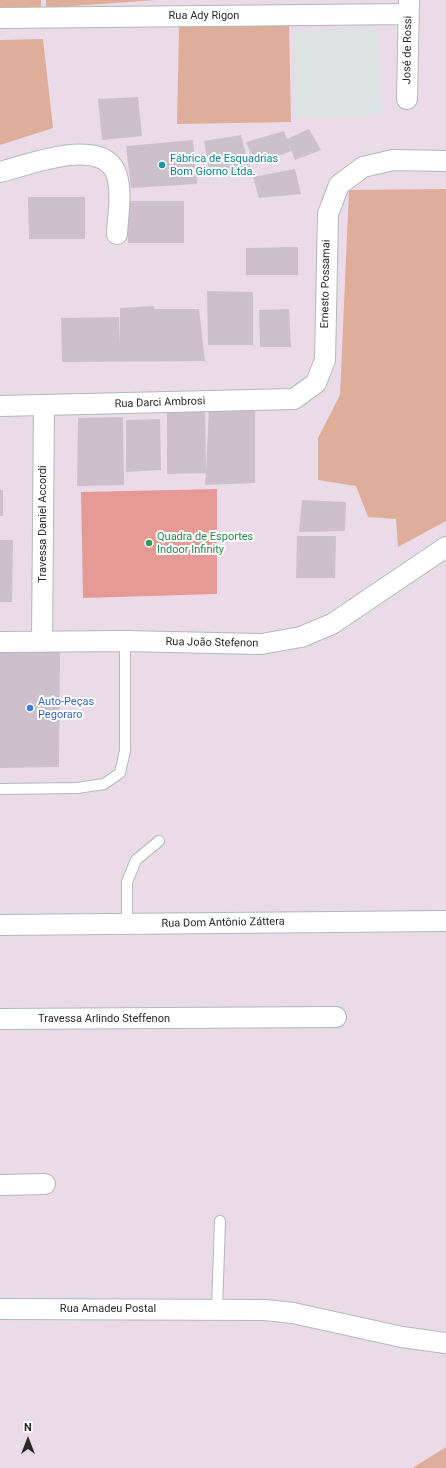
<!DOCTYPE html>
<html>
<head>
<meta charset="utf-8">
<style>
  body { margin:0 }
  #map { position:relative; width:446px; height:1468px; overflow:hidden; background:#ebdbe8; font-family:Roboto,sans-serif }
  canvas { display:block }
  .north { position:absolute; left:8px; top:1420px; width:40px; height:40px; -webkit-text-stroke:3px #fff; paint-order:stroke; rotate:0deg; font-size:11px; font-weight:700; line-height:16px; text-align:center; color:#292929 }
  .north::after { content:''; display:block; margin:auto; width:14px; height:18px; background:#292929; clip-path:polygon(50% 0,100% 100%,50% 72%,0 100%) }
</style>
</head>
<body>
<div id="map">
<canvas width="446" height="1468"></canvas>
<div class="north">N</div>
</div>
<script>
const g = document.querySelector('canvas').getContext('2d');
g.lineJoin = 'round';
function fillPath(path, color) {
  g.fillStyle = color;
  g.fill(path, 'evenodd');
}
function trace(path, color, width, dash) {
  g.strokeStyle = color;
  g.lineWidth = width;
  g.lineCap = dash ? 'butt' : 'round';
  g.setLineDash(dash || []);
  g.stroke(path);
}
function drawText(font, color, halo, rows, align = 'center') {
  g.font = font + ' Roboto,sans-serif';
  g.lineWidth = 4;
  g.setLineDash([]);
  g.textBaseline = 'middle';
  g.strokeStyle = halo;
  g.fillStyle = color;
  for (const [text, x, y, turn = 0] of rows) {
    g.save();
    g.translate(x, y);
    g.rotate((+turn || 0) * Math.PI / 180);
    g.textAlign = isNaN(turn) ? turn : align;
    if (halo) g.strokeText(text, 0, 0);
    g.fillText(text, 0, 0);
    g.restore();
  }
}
fillPath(new Path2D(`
  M377 27 382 115 294 118 293 31Z`), '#dce3e3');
fillPath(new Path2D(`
  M0 0H41V10H0Z
  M46 0H156L46 8Z
  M289 25 291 122 177 124 179 27Z
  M43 39 53 128 0 145V40Z
  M446 189V521L398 547 396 519 368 517 356 486 318 480V438L340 395 349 190Z
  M446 1447V1468H414V1467Z`), '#dfae9a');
fillPath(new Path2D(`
  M217 489V594L83 598 81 492Z`), '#e69a96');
fillPath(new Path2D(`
  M138 97 142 136 102 140 98 99Z
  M309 129 321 150 295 160 288 142 291 151 256 165 246 142 284 131 287 139Z
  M241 135 250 170 210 176 204 141Z
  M193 140 197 184 131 188 126 146Z
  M295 169 301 194 259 198 253 177Z
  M28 197H85V239H29Z
  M127 201H184V243H128Z
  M298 247V275H246V248Z
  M207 291 253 292V345H208Z
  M154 306V309H199L205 361 62 362 61 318 119 317 120 349V308Z
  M289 309 291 347H260L259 310Z
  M205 405 206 471 209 407 255 405V483L205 485 206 473 167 474V406Z
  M123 417 124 485 77 486 78 418Z
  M160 419 161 470 126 472V420Z
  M0 490H3V516H0Z
  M302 500 346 502 345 531 299 532Z
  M297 536H336L335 578H296Z
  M0 540H13L12 602H0Z
  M60 649 59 767 0 768V650Z`), '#cdc0ca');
const service = new Path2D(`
  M0 789 77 788 104 784 120 773 125 751V641
  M127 925V882L136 860 159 841
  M217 1309 220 1221`);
const minor = new Path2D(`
  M0 18 409 14
  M407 99 409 0
  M0 172C29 165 105 134 117 176 122 194 118 215 117 234
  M0 406 294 399 316 383 325 360 328 214 339 185 363 167 393 160 446 161
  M0 642 125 641 261 644 301 637 332 624 446 547
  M42 642 44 406
  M0 925 446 921
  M0 1019 336 1017
  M0 1185 45 1184
  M0 1309 265 1310 293 1313 402 1337 446 1343`);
trace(service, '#afbcb5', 12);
trace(minor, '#afbcb5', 22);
trace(service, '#fff', 10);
trace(minor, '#fff', 20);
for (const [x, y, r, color] of [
  [162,165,4,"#0f9aa8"],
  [149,543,4,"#2e9e5b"],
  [30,708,4,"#3f7fe0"]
]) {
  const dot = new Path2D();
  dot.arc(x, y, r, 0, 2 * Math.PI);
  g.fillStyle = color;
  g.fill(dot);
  trace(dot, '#fff', 1.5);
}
drawText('11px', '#292929', '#fff', [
  ["Rua Ady Rigon",204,16],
  ["José de Rossi",408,50,-89],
  ["Ernesto Possamai",326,284,-89],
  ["Rua Darci Ambrosi",160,403,-2],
  ["Travessa Daniel Accordi",43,524,-90],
  ["Rua João Stefenon",212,643,1],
  ["Rua Dom Antônio Záttera",223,923,-1],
  ["Travessa Arlindo Steffenon",104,1019],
  ["Rua Amadeu Postal",108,1309]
]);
drawText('11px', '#0d838f', '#fff', [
  ["Fábrica de Esquadrias",170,159],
  ["Bom Giorno Ltda.",170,172]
], 'left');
drawText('11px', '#27864d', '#fff', [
  ["Quadra de Esportes",157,537],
  ["Indoor Infinity",157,550]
], 'left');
drawText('11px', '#366cbe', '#fff', [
  ["Auto-Peças",38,702],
  ["Pegoraro",38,715]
], 'left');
</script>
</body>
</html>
